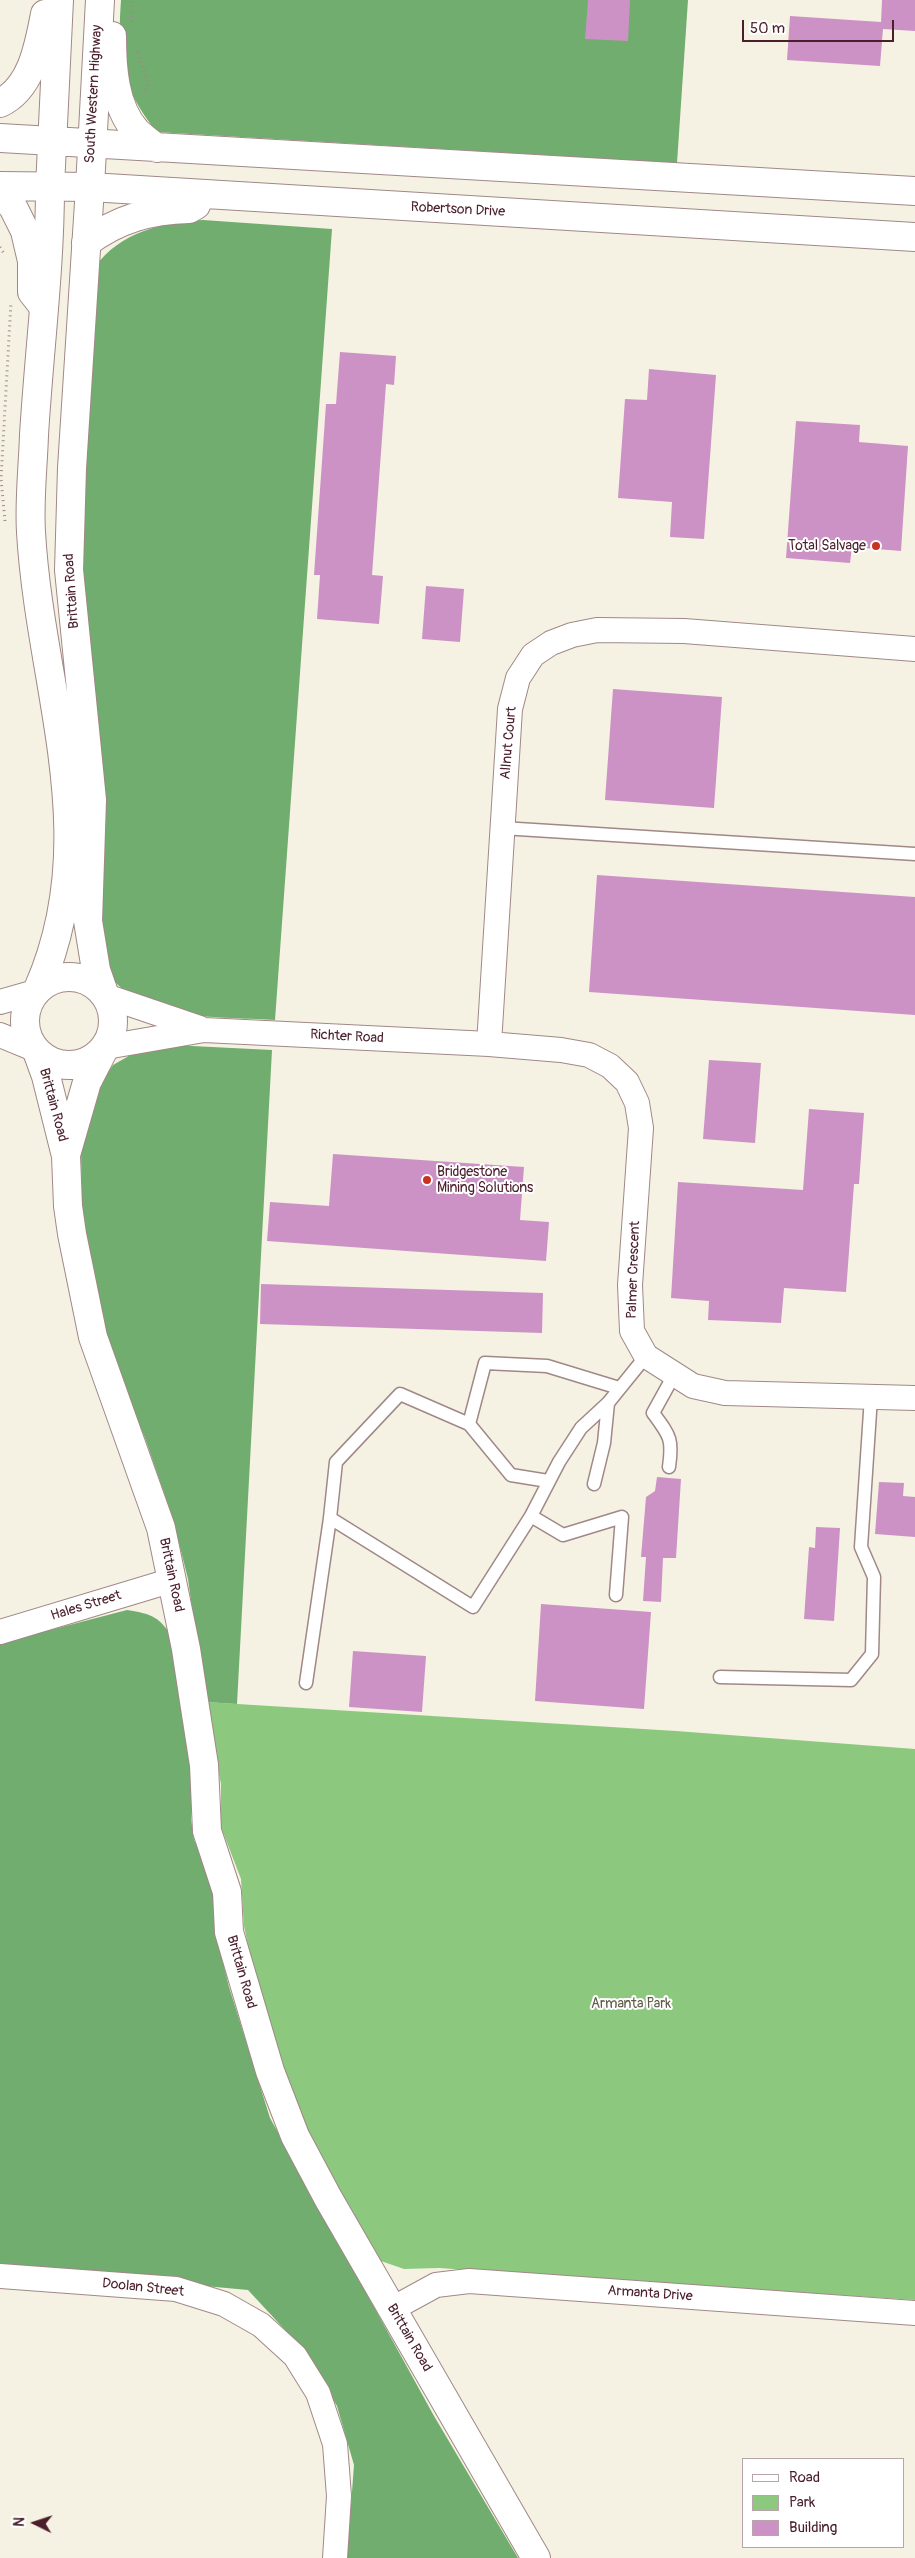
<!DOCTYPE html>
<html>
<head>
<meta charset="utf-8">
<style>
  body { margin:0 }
  #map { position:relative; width:915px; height:2558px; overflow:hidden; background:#f6f2e3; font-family:Pangolin,sans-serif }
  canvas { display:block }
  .legend { position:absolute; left:742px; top:2458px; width:162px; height:90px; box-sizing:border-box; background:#fff; border:1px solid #b7a5aa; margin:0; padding:6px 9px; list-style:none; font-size:15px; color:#4a1f2b }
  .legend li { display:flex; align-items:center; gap:10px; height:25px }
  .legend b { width:25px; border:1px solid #b7a5aa }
  .north { position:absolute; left:10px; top:2498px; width:50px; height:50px; -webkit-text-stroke:4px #fff; paint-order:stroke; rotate:274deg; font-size:14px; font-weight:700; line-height:20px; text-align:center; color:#4a1f2b }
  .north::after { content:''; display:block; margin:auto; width:18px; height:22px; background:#4a1f2b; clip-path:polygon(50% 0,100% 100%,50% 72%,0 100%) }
  .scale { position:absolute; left:742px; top:20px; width:152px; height:22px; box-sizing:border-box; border:2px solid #4a1f2b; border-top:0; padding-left:6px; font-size:15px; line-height:18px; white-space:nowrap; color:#4a1f2b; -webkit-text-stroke:4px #fff; paint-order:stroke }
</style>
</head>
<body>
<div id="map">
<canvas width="915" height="2558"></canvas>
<ul class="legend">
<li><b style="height:6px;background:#fff"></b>Road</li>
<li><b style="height:14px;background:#8cc97f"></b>Park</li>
<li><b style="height:14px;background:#cc92c6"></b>Building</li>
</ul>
<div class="north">N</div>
<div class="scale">50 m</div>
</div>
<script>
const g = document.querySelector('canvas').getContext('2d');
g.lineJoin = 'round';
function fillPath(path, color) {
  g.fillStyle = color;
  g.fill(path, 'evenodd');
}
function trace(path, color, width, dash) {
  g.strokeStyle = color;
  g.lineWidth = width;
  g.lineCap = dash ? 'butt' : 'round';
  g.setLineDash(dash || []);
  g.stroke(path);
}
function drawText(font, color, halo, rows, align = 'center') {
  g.font = font + ' Pangolin,sans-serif';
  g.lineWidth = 4;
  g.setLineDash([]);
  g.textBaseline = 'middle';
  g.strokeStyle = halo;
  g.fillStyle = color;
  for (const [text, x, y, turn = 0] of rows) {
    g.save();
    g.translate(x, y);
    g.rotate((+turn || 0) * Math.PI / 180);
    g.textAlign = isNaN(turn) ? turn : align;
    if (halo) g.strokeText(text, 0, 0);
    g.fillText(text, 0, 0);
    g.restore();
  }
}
fillPath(new Path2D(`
  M205 1702 676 1731 915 1749V2300L439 2268 404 2269 378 2260 307 2138 284 2078 251 1960 244 1926 241 1879 221 1827V1784Z`), '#8cc97f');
fillPath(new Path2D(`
  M121 0H688L677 163 157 132C121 88 117 56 121 0Z
  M203 220 332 229 275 1020C227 1017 156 1021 118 985 111 979 107 964 102 955L76 576 95 267C120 232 163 222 203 220Z
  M172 1045 272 1050 237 1704 205 1702 188 1579 173 1519 145 1438 116 1370 96 1297 82 1215 81 1149 98 1087 113 1065 134 1053Z
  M127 1610C153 1614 160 1617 174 1640L194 1768 191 1819 194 1840 207 1869 215 1896 214 1925 229 1987 270 2118 434 2416 518 2558H347L354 2465 337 2406 300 2346 248 2290 0 2267V1643Z`), '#71ad6e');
fillPath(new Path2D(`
  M588 0H630L628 41 585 39Z
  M882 0H915V31L883 29 880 66 787 60 790 16 881 22Z
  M340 352 396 356 394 385 386 384 372 575 383 576 379 624 317 619 320 575H314L326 404H336Z
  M649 369 716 375 704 539 670 537 672 502 618 498 625 399 647 400Z
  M796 421 860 425 859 442 908 446 901 551 852 547 850 563 786 558Z
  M426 586 464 589 460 642 422 639Z
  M613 689 722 697 714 808 605 800Z
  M597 875 915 897V1015L589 992Z
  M709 1060 761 1063 755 1143 703 1139Z
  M809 1109 864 1113 859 1184H854L846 1292 784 1288 781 1323 708 1320 709 1301 671 1298 678 1182 803 1190Z
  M333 1154 524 1167 520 1220 549 1222 546 1261 267 1241 270 1202 329 1206Z
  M261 1284 543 1293 542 1333 260 1324Z
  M657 1477 681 1479 676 1558H663L661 1602 643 1601 646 1557H641L646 1497 655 1491Z
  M879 1482 904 1483 903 1496 915 1497V1537L875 1534Z
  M816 1527 840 1528 834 1621 804 1619 809 1547 815 1548Z
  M541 1604 651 1612 644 1709 535 1701Z
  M353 1651 426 1656 422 1712 349 1707Z`), '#cc92c6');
const lane = new Path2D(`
  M502 828 915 854
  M608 1403 581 1428 559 1462 531 1516 563 1535 622 1517 616 1595
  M469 1424 485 1363 547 1366 619 1388
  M669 1467C673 1439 670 1436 653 1413L674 1375
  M594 1484 604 1443 608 1403 646 1356
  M330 1518 336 1462 400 1394 469 1424 511 1475 548 1481
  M720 1677 851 1680 872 1654 874 1577 861 1547 871 1397
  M306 1683 330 1518 473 1607 531 1516`);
const street = new Path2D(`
  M106 996 200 1028
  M0 1002 35 992
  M0 1035 34 1049
  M489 1044 510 709 518 678 533 655 551 643 572 635 597 630 684 631 915 649
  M106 1047 204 1030 489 1044 561 1050 589 1055 610 1066 627 1082 637 1103 641 1128 630 1285 632 1331 646 1356 693 1386 725 1393 915 1398
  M0 1632 173 1580
  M0 2276 176 2289 224 2304 261 2325 295 2356 318 2393 335 2444 339 2496 335 2558
  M392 2309 436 2285 469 2281 915 2313`);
const secondary = new Path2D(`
  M90 187 72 468 69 570 92 800 88 921 96 970 104 993
  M25 1021a44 44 0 1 1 88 0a44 44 0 1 1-88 0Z
  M38 989C106 836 40 689 31 532 29 500 33 467 34 435 39 352 50 269 50 187
  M38 1054 46 1076 66 1156 68 1206 72 1234 93 1337 161 1528 186 1649 194 1701 204 1765 207 1831 227 1892 229 1932 270 2071 295 2136 328 2198 536 2558
  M66 1155 87 1082 104 1049`);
const highway = new Path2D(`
  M112 36C112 67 114 106 136 131 142 137 150 143 157 148
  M0 103C32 88 39 45 45 14
  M0 138 915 191
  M0 186 90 187 915 237
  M50 187 59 0
  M90 187 100 0
  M0 192 13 207 25 231 32 261V292L43 306
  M86 243C117 219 150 210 189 209L196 205`);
trace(lane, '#a08887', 15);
trace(street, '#a08887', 26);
trace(secondary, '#a08887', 30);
trace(highway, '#a08887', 30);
trace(new Path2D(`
  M131 22 133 0
  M138 52 149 85 143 94
  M0 247 5 255
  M5 521 1 479 11 302`), '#a08887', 3, [1, 4]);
trace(lane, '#fff', 12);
trace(street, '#fff', 24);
trace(secondary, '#fff', 28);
trace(highway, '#fff', 28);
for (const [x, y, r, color] of [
  [876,546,5,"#c8321e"],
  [427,1180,5,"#c8321e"]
]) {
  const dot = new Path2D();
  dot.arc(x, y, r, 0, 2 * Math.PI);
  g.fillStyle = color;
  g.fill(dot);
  trace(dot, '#fff', 2);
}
drawText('14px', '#4a1f2b', '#fff', [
  ["South Western Highway",94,94,-87],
  ["Robertson Drive",458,210,3],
  ["Brittain Road",72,591,-94],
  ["Allnut Court",509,743,-85],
  ["Richter Road",347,1037,3],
  ["Brittain Road",53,1105,75],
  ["Palmer Crescent",634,1270,-88],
  ["Brittain Road",171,1575,78],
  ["Hales Street",86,1606,-17],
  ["Brittain Road",241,1972,74],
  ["Doolan Street",143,2288,6],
  ["Armanta Drive",650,2294,4],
  ["Brittain Road",409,2338,60]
]);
drawText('14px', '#4a1f2b', '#fff', [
  ["Total Salvage",866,546],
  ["Bridgestone",437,1172,"left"],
  ["Mining Solutions",437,1188,"left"]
], 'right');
drawText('14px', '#615a48', '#fff', [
  ["Armanta Park",631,2004]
]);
</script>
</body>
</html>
